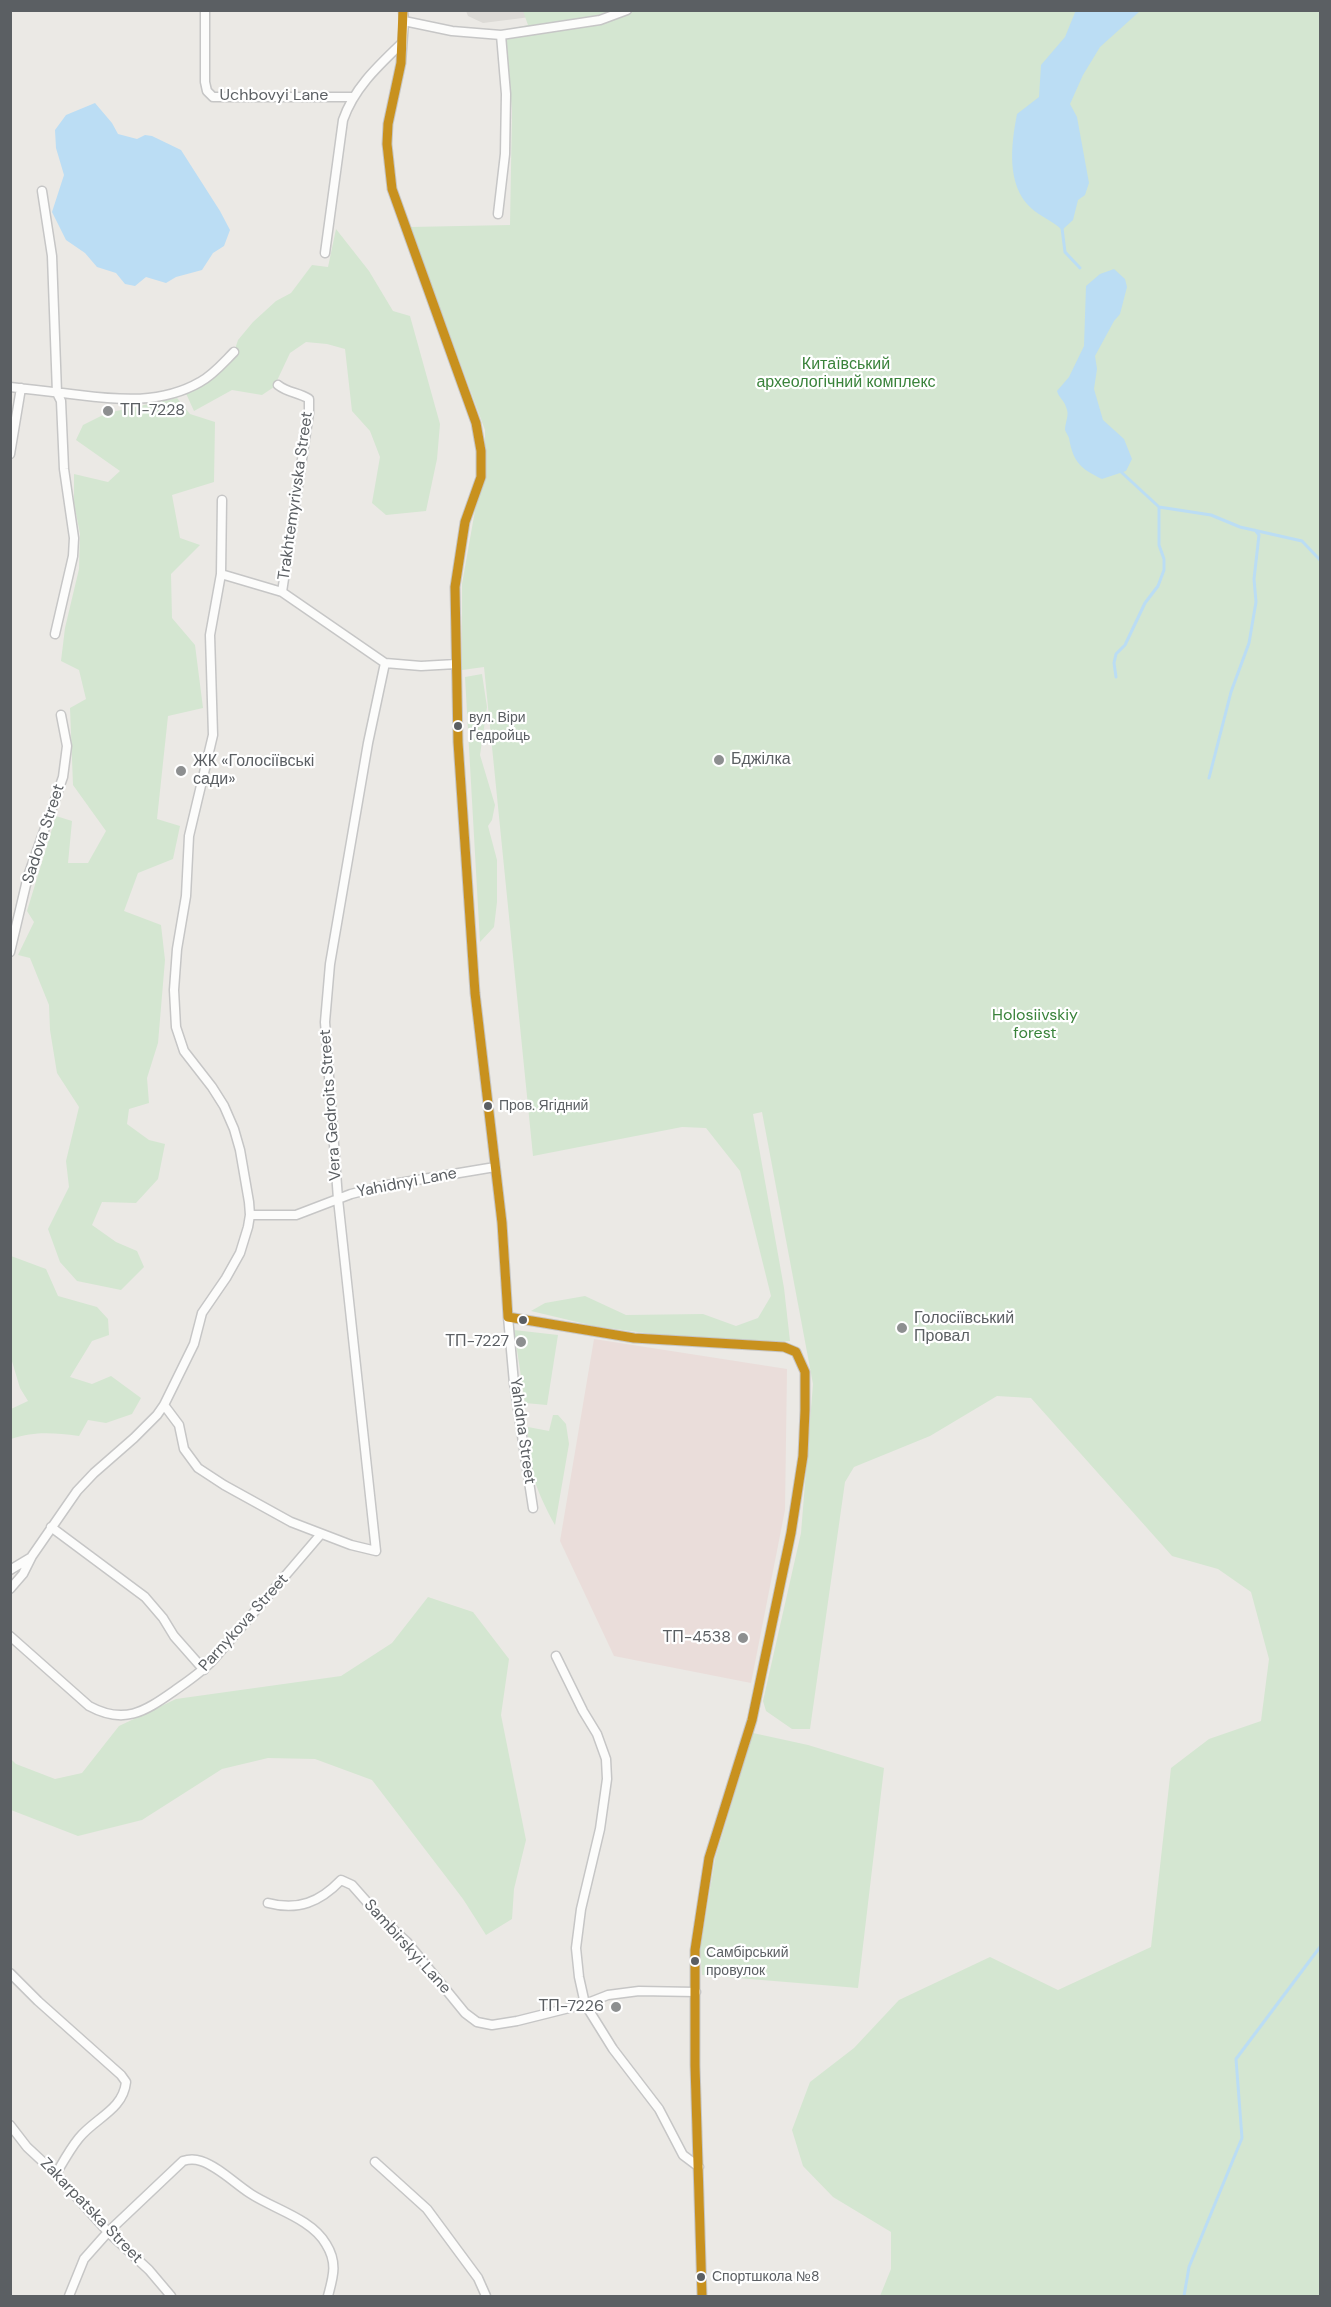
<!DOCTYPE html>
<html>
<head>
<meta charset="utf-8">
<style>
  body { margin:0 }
  #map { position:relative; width:1331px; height:2307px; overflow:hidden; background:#ebe9e5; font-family:"DM Sans",sans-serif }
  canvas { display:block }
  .frame { position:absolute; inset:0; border:12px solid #5b5f63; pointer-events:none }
</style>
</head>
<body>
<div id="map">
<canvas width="1331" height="2307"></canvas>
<div class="frame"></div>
</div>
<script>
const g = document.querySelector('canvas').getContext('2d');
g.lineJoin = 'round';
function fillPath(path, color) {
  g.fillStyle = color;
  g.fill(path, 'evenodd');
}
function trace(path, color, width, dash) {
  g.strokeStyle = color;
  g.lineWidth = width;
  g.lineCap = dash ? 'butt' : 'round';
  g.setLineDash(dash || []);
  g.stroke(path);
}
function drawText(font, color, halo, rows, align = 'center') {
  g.font = font + ' "DM Sans",sans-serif';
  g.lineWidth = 4.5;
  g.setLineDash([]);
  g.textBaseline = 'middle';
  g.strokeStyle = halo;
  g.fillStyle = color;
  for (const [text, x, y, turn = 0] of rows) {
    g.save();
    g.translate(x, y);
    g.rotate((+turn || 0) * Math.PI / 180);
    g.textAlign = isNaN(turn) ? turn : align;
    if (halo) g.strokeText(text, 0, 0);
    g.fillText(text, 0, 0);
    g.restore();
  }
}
fillPath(new Path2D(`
  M561 10 562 13 483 23 468 16 466 11Z`), '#dcdad6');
fillPath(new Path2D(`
  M594 1339 787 1369 785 1510 751 1683 614 1656 560 1541Z`), '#eaddda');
fillPath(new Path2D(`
  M523 11H1320V2296H880L891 2269V2232L833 2197 803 2166 792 2130 810 2082 854 2048 899 2000 990 1957 1058 1990 1151 1947 1171 1768 1209 1739 1261 1721 1269 1659 1251 1592 1218 1569 1172 1556 1031 1398 997 1396 930 1436 854 1467 845 1482 810 1729H792L766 1711 763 1701 801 1533 813 1384 762 1112 753 1114 784 1288 790 1341 764 1343 652 1334 594 1326 531 1311 545 1303 585 1296 626 1315 703 1314 736 1326 758 1318 771 1296 740 1171 706 1128 682 1127 533 1156 484 667 462 670V584L485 454V430L410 227 510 225 512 111 505 30 528 25Z
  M336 229 369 271 393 311 410 316 440 424 437 459 426 511 386 515 372 503 380 457 370 431 352 411 345 349 327 344 306 342 290 353 274 387 262 395 232 390 194 411 184 389 199 382 234 352 238 340 253 322 276 301 291 293 312 265 328 267Z
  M177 398 190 414 215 422 214 482 172 495 180 538 200 545 171 574 172 618 195 645 203 708 168 716 157 819 180 826 173 859 138 873 124 911 161 925 165 960 158 1043 147 1078 149 1103 129 1109 127 1124 149 1140 165 1144 158 1179 136 1203 102 1202 92 1225 116 1242 137 1251 144 1267 121 1290 77 1281 60 1262 48 1229 69 1187 66 1161 79 1107 57 1073 50 1030 49 1005 30 958 18 955 34 922 27 911 56 816 72 821 68 863H88L106 831 73 785 70 708 86 699 79 670 61 661 65 628 79 569 80 534 74 503V474L108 482 120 471 76 440 83 425 107 413Z
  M482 674 487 707 480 755 495 805 492 820 488 826 497 860V902L494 927 480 942 465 677Z
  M11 1256 46 1269 58 1296 97 1307 108 1319 109 1335 92 1341 70 1377 92 1384 111 1376 141 1398 132 1414 106 1423 88 1420 79 1436C53 1433 36 1431 11 1439V1409L28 1401 20 1388 11 1358Z
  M514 1330 558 1335 547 1405 525 1403Z
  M553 1415H558L566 1424 569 1444 555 1525C537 1492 526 1466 528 1427L549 1431Z
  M428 1597 473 1612 509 1659 501 1715 526 1840 514 1889 512 1919 486 1935 463 1899 372 1780 315 1759 268 1758 222 1769 142 1820 78 1836 11 1810 10 1758 16 1764 55 1779 82 1773 119 1726 176 1699 341 1676 392 1643Z
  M753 1733 808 1745 884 1768 858 1988 702 1975 700 1951 715 1859Z`), '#d4e6d1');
fillPath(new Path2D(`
  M1076 10 1140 11 1100 47 1083 75 1070 104 1077 117 1089 183 1085 195 1078 200 1073 220 1062 230C1053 221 1041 217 1031 208 1006 185 1011 145 1017 114L1039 97 1041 65 1065 37Z
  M95 103 112 123 118 134 137 139 145 135 152 136 181 150 220 211 230 230 224 246 213 253 202 270 176 277 166 283 146 277 135 286 125 284 116 273 97 267 85 253 66 240 52 212 64 175 56 148 55 130 66 115Z
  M1114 269 1125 279 1127 287 1120 314 1114 321 1095 356 1097 369 1094 389 1103 420 1124 439 1132 459 1126 471 1102 479C1081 469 1073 462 1069 438 1068 435 1066 433 1065 430 1065 422 1070 415 1066 407 1064 400 1059 398 1057 391L1069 377 1084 346 1086 286 1100 274Z`), '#bbddf4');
trace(new Path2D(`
  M1062 228 1065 252 1080 268
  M1119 470 1159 507 1211 515 1240 527 1302 541 1320 560
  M1116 677 1114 663 1116 654 1125 645 1145 603 1158 586 1164 570V559L1159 545V508
  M1209 778 1231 692 1249 643 1256 602 1254 579 1259 535 1255 530
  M1184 2296 1189 2267 1242 2138 1236 2059 1320 1947`), '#bbddf4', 3);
const minor = new Path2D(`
  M205 10V82L207 91 213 97H352
  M403 10 404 21 401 63 388 124 387 144 392 189 476 423 481 451V477L465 522 455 587 458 742 475 993 502 1223 508 1317 634 1338 784 1347 796 1352 805 1372V1410L803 1456 791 1533 752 1720 709 1858 695 1950V2065L702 2296
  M404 21 452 31 501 35 600 20 627 10
  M42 191 52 256 57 393 61 401 64 469 74 538 73 556 55 634
  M498 214 505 154 506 94 501 35
  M325 253 343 120C354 88 378 66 402 43
  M278 385C288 393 298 392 309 399V413L282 592
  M10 387C33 390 56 392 79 395 119 400 162 404 200 382 213 375 223 363 234 352
  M10 454 21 388
  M221 574 282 592 385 663 421 666 456 664
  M10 952 28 876 63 777 67 746 61 715
  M250 1215H296L351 1194 387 1185 495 1167
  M508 1317 514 1383 533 1508
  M164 1405 179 1425 184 1449 198 1468 224 1485 291 1522 351 1545 376 1551 338 1199 325 1022 330 964 368 743 385 663
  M51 1527 145 1597 163 1618 174 1636 204 1670
  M10 1570 30 1558
  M10 1589 23 1574 32 1556 77 1491 94 1473 134 1438 157 1415 164 1405 194 1344 202 1313 226 1278 240 1253 248 1227 250 1215 249 1202 240 1150 234 1129 224 1106 212 1087 184 1051 176 1027 174 990 177 949 186 896 189 836 213 735 210 635 221 574 222 500
  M10 1636 89 1706C124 1725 144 1712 174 1691 188 1681 202 1672 214 1659L321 1534
  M556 1656 583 1711 597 1734 606 1759 607 1779 600 1829 581 1909 576 1948 579 1977 585 2004 613 2049 659 2109 683 2155 699 2167
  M268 1903C298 1911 320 1902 341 1880L352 1885 382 1919 407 1942 465 2013 477 2022 492 2025 517 2021 585 2004 608 1995 639 1991 696 1992
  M10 1973 38 2001 121 2075 126 2082C123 2110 95 2118 79 2138 70 2149 63 2162 56 2174
  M10 2125 27 2147 56 2174 108 2232 149 2270 171 2296
  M375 2162 427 2209 478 2278 486 2296
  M69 2296 84 2259 108 2232 183 2161C189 2159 195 2159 201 2161 219 2167 234 2183 251 2194 274 2209 312 2219 326 2244 338 2263 333 2277 328 2296`);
trace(minor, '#c6c6c6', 11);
trace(minor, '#fcfcfb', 8);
trace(new Path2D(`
  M403 10 401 63 388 124 387 144 392 189 476 423 481 451V477L465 522 455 587 458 742 475 993 502 1223 508 1317 634 1338 784 1347 796 1352 805 1372V1410L803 1456 791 1533 752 1720 709 1858 695 1950V2065L702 2296`), '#c8911e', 9);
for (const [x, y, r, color] of [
  [108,411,6,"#8d8f90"],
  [458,726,5,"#5b5f63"],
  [719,760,6,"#8d8f90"],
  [181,771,6,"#8d8f90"],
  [488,1106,5,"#5b5f63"],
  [523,1320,5,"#5b5f63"],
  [902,1328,6,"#8d8f90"],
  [521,1342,6,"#8d8f90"],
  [743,1638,6,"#8d8f90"],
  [695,1961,5,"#5b5f63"],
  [616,2007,6,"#8d8f90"],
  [701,2277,5,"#5b5f63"]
]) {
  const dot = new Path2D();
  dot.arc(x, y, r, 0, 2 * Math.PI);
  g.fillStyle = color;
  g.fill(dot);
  trace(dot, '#fff', 2);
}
drawText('14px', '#5b5f63', '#fff', [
  ["вул. Віри",469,718],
  ["Ґедройць",469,736],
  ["Пров. Ягідний",499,1106],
  ["Самбірський",706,1953],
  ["провулок",706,1971],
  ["Спортшкола №8",712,2277]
], 'left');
drawText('16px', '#5b5f63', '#fff', [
  ["Uchbovyi Lane",274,96],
  ["Trakhtemyrivska Street",296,496,-82],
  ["Sadova Street",44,834,-72],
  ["Vera Gedroits Street",331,1105,-94],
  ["Yahidnyi Lane",407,1183,-11],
  ["Yahidna Street",522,1431,82],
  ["Parnykova Street",244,1623,-48],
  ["Sambirskyi Lane",407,1947,48],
  ["Zakarpatska Street",91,2211,46]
]);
drawText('16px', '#3a833b', '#fff', [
  ["Китаївський",846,365],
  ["археологічний комплекс",846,383],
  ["Holosiivskiy",1035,1016],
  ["forest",1035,1034]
]);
drawText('16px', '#5b5f63', '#fff', [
  ["ТП-7228",120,411],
  ["Бджілка",731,760],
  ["ЖК «Голосіївські",193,762],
  ["сади»",193,780],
  ["Голосіївський",914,1319],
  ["Провал",914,1337],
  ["ТП-7227",509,1342,"right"],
  ["ТП-4538",731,1638,"right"],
  ["ТП-7226",604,2007,"right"]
], 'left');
</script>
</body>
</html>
